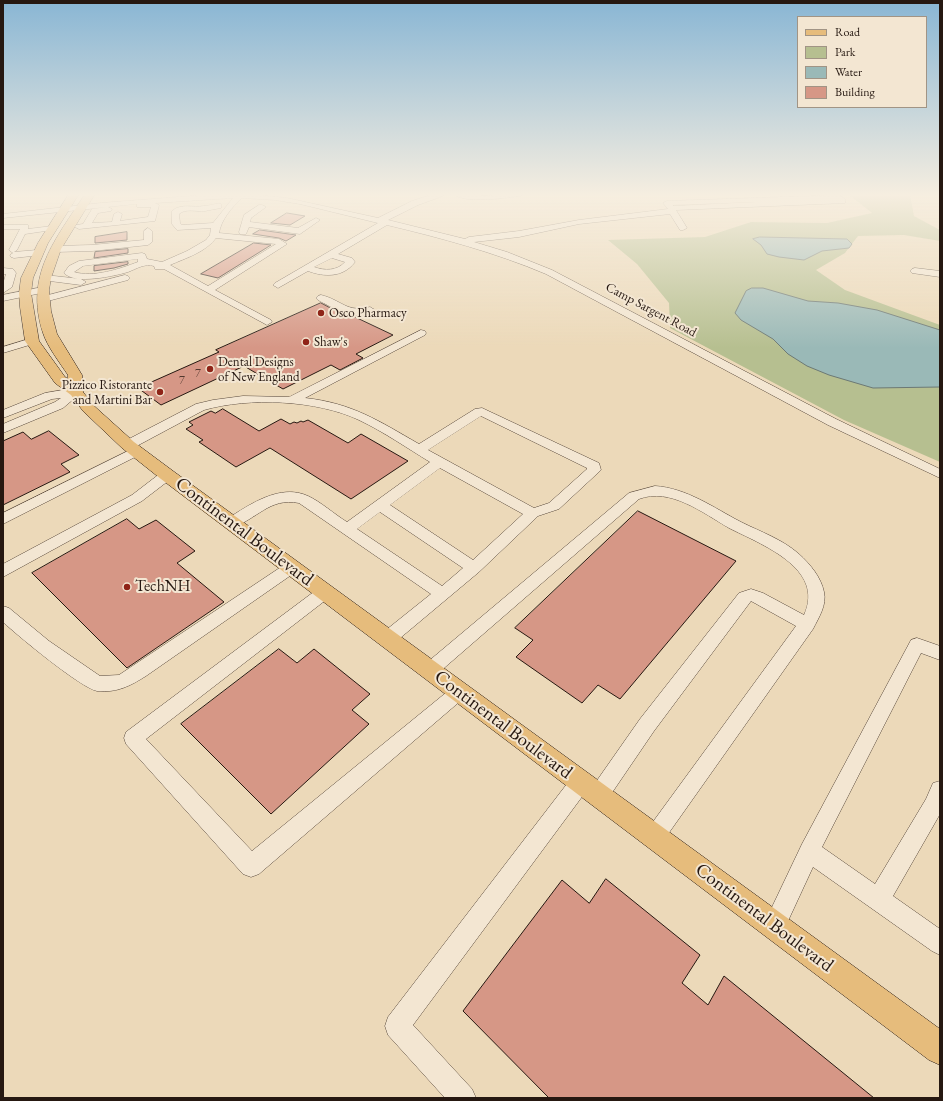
<!DOCTYPE html>
<html>
<head>
<meta charset="utf-8">
<style>
  body { margin:0 }
  #map { position:relative; width:943px; height:1101px; overflow:hidden; background:#ecd9b9; font-family:"EB Garamond",serif }
  canvas { display:block }
  .frame { position:absolute; inset:0; border:4px solid #261811; pointer-events:none }
  .legend { position:absolute; left:797px; top:16px; width:130px; height:92px; box-sizing:border-box; background:#f3e6d2; border:1px solid #a19485; margin:0; padding:5px 7px; list-style:none; font-size:12px; color:#261811 }
  .legend li { display:flex; align-items:center; gap:8px; height:20px }
  .legend b { width:20px; border:1px solid #a19485 }
</style>
</head>
<body>
<div id="map">
<canvas width="943" height="1101"></canvas>
<div class="frame"></div>
<ul class="legend">
<li><b style="height:5px;background:#e6bc7c"></b>Road</li>
<li><b style="height:11px;background:#b6bf90"></b>Park</li>
<li><b style="height:11px;background:#9ab9b7"></b>Water</li>
<li><b style="height:11px;background:#d69786"></b>Building</li>
</ul>
</div>
<script>
const g = document.querySelector('canvas').getContext('2d');
g.lineJoin = 'round';
function fillPath(path, color) {
  g.fillStyle = color;
  g.fill(path, 'evenodd');
}
function trace(path, color, width, dash) {
  g.strokeStyle = color;
  g.lineWidth = width;
  g.lineCap = dash ? 'butt' : 'round';
  g.setLineDash(dash || []);
  g.stroke(path);
}
function drawText(font, color, halo, rows, align = 'center') {
  g.font = font + ' "EB Garamond",serif';
  g.lineWidth = 4;
  g.setLineDash([]);
  g.textBaseline = 'middle';
  g.strokeStyle = halo;
  g.fillStyle = color;
  for (const [text, x, y, turn = 0] of rows) {
    g.save();
    g.translate(x, y);
    g.rotate((+turn || 0) * Math.PI / 180);
    g.textAlign = isNaN(turn) ? turn : align;
    if (halo) g.strokeText(text, 0, 0);
    g.fillText(text, 0, 0);
    g.restore();
  }
}
fillPath(new Path2D(`
  M848 194H910L914 216 940 230V241L904 235 858 236 845 253 816 270 845 290 940 325V462L844 420 670 328 669 303 637 264 608 240 705 237 751 222 827 223 872 213Z`), '#b6bf90');
const water = new Path2D(`
  M760 237 847 239 852 244 849 248 822 251 804 260 779 257 767 254 761 245 753 239Z
  M752 288H763L808 301 838 303 877 310 940 330V387L873 388 829 375 807 366 788 354 773 339 741 320 735 313 746 291Z`);
fillPath(water, '#9ab9b7');
trace(water, '#6c7975', 1);
const building = new Path2D(`
  M287 213 305 216 290 225 271 223Z
  M260 230 296 235 286 241 279 238 253 234Z
  M127 232V240L95 243V237Z
  M254 243 271 245 218 278 201 274Z
  M128 249V253L94 258 95 252Z
  M128 262V264L114 268 94 271V266Z
  M321 303 338 312 355 317 393 335 356 354 363 358 340 370 331 365 283 389 244 366 161 405 138 388 219 352 216 350Z
  M223 409 259 431 281 419 290 424 294 422 297 423 301 421 303 422 308 420 348 443 361 434 408 461 351 499 270 448 236 467 199 442 203 440 186 429 193 425 189 422 211 411 215 413Z
  M49 431 79 455 61 464 70 472 3 505V441L23 432 31 439Z
  M638 511 736 561 620 699 598 685 582 703 516 657 533 640 515 628Z
  M127 519 139 529 156 520 195 551 177 563 224 602 127 668 32 573Z
  M279 649 297 663 314 649 370 694 352 710 369 724 271 814 181 724Z
  M606 879 700 955 682 983 708 1005 724 976 874 1098H549L463 1011 562 880 589 903Z`);
fillPath(building, '#d69786');
trace(building, '#261811', 1);
const minor = new Path2D(`
  M216 194H249L287 198 378 218 412 201 433 194H444L443 196 418 205 388 220 465 239 469 237 519 231 579 220 668 209 663 203 667 201 839 195 845 199V203L676 210 687 228 683 230H680L670 214 579 224 519 237 474 242 507 252 552 270 836 419 940 469V478L828 425 546 274C494 252 441 238 387 225L338 254 352 258 355 262C343 278 324 277 308 271L278 288 273 285 275 283 378 223 300 204 275 200 242 198C232 207 221 220 219 233L279 239 287 244 215 290 271 320 272 322 267 325 164 269H155L154 266C145 263 136 269 128 272 114 276 75 285 64 273L69 266 79 261 142 253 145 254 147 259 162 262 187 251 206 240 210 235 211 228 177 230 172 224V211C181 203 193 208 204 206 210 206 215 203 221 204V208C215 209 210 210 205 211 196 212 186 208 179 214L180 223 182 225 213 223 233 198 155 203 159 205 155 221 79 229 75 227 76 225 83 224 92 209 107 207 3 218V214L101 203ZM756 202 673 206V205ZM137 204V207H151L148 217 120 221 122 214 118 212 114 214 112 222 92 223 98 213 111 211 112 209 108 207ZM216 238 276 244 208 286 170 265C186 258 206 252 216 238ZM332 258 345 262C337 271 325 271 314 267ZM138 259V262C119 269 94 278 74 272L83 266Z
  M453 194H471L483 196 524 194 520 196C504 198 466 204 453 194Z
  M259 205H262L266 207 251 218 250 222 298 228 316 218 320 220 300 234 249 227 246 234H240L239 232 244 215Z
  M3 225H28V229L52 226 56 228 52 230 25 234 17 250 14 252 37 250 41 253 40 255 14 258 11 257 10 255 13 253 9 250 20 229H3Z
  M148 228 152 231V242L148 245 92 251 55 252 51 249 55 246 92 245 144 240V231Z
  M3 268 13 269 16 273 12 287 3 293V284L6 274H3Z
  M915 268 940 271V277L912 273 910 271 912 269Z
  M45 275 81 279 86 282 81 285 42 280 40 278Z
  M125 275 128 276 130 278 128 280 44 302 39 299 41 297Z
  M43 287 48 290 46 292 3 301V295Z
  M321 295C342 300 346 313 370 307L375 310C362 325 331 307 318 300L316 298 318 296Z
  M421 330 425 331 426 333 425 335 305 398C352 403 379 421 419 444L475 409 482 408 599 463 601 470 559 509 538 516 479 572 393 644 387 646 381 644 379 639 381 634 431 594 299 503C269 497 257 520 232 527L227 525 225 522 227 519C249 505 280 483 308 496 321 502 334 514 347 522L430 462C407 448 384 432 359 420 317 400 249 397 204 410L133 448H123L122 445 123 442 196 404 213 400 243 396 289 397ZM481 416 587 468V469L549 503 534 508 428 450ZM440 468 523 514 473 560 390 505ZM380 512 463 568 442 586 357 529Z
  M32 338 36 339 37 341 36 343 3 353V347Z
  M75 388 80 390 82 392 63 408 3 433V424L55 402 61 398 52 399 3 418V410L45 393Z
  M136 447 141 448 142 451 141 454 3 524V513Z
  M167 471 172 472 174 475 172 478 142 501 3 577V564L132 495 162 472Z
  M655 486C687 488 714 508 741 522 761 532 782 539 799 554 810 564 821 577 824 592 827 605 819 617 813 629L661 844 654 847 647 844 644 837 647 830 796 626 751 601 654 731 605 803 598 805 591 803 588 796 591 789 640 719 739 593 751 589 763 593 804 615C826 568 760 544 729 528 703 513 670 487 639 499L436 675 430 677 424 675 421 670 424 665 629 493Z
  M292 561 297 563 300 567 297 571 146 676C130 686 117 693 97 691 81 688 18 636 3 622V606L9 608 49 641 100 676 119 675 287 563Z
  M325 586 331 588 333 592 331 596 146 739 252 851 453 687 459 684 465 687 468 692 465 697 259 874 251 877 243 874 126 744 124 738 126 732 319 588Z
  M917 638 940 646V660L921 653 822 847 875 884 926 799 933 783 940 781V814L893 896 940 929V955L932 951 813 867 782 934 774 937 766 934 763 926 802 844 911 640Z
  M580 774 587 776 590 783 587 790 413 1025 472 1089 476 1098H445L388 1035 385 1026 388 1017 573 776Z`);
const major = new Path2D(`
  M69 194H79L48 243 33 278 31 293 39 341 65 377 68 379V375C60 363 47 346 43 333 24 275 56 239 85 194H95L61 249 51 278 49 290 51 311 57 334 82 375 83 392 93 405 134 442 173 471 940 1029V1065L929 1060 161 479 122 448 83 411 71 395 55 383 25 341 20 307 19 293 21 278 38 243Z`);
trace(minor, '#58483b', 1);
trace(major, '#261811', 1);
fillPath(minor, '#f3e6d2');
fillPath(major, '#e6bc7c');
const sky = g.createLinearGradient(0, 0, 0, 348);
sky.addColorStop(0, '#89b6d4');
sky.addColorStop(0.56, '#f6eee0');
sky.addColorStop(1, '#f6eee000');
g.fillStyle = sky;
g.fillRect(0, 0, 943, 348);
for (const [x, y, r, color] of [
  [321,313,4,"#8f2418"],
  [306,342,4,"#8f2418"],
  [210,369,4,"#8f2418"],
  [160,392,4,"#8f2418"],
  [127,587,4,"#8f2418"]
]) {
  const dot = new Path2D();
  dot.arc(x, y, r, 0, 2 * Math.PI);
  g.fillStyle = color;
  g.fill(dot);
  trace(dot, '#f3e6d2', 1.5);
}
drawText('12px', '#52382e', null, [
  ["7",198,374],
  ["7",182,381]
]);
drawText('13px', '#261811', '#f3e6d2', [
  ["Camp Sargent Road",651,310,28]
]);
drawText('13px', '#261811', '#f3e6d2', [
  ["Osco Pharmacy",329,313],
  ["Shaw's",314,342],
  ["Dental Designs",218,362],
  ["of New England",218,377],
  ["Pizzico Ristorante",152,385,"right"],
  ["and Martini Bar",152,400,"right"]
], 'left');
drawText('16px', '#261811', '#f3e6d2', [
  ["TechNH",135,587]
], 'left');
drawText('19px', '#261811', '#f3e6d2', [
  ["Continental Boulevard",244,532,37],
  ["Continental Boulevard",503,725,37],
  ["Continental Boulevard",764,918,37]
]);
</script>
</body>
</html>
